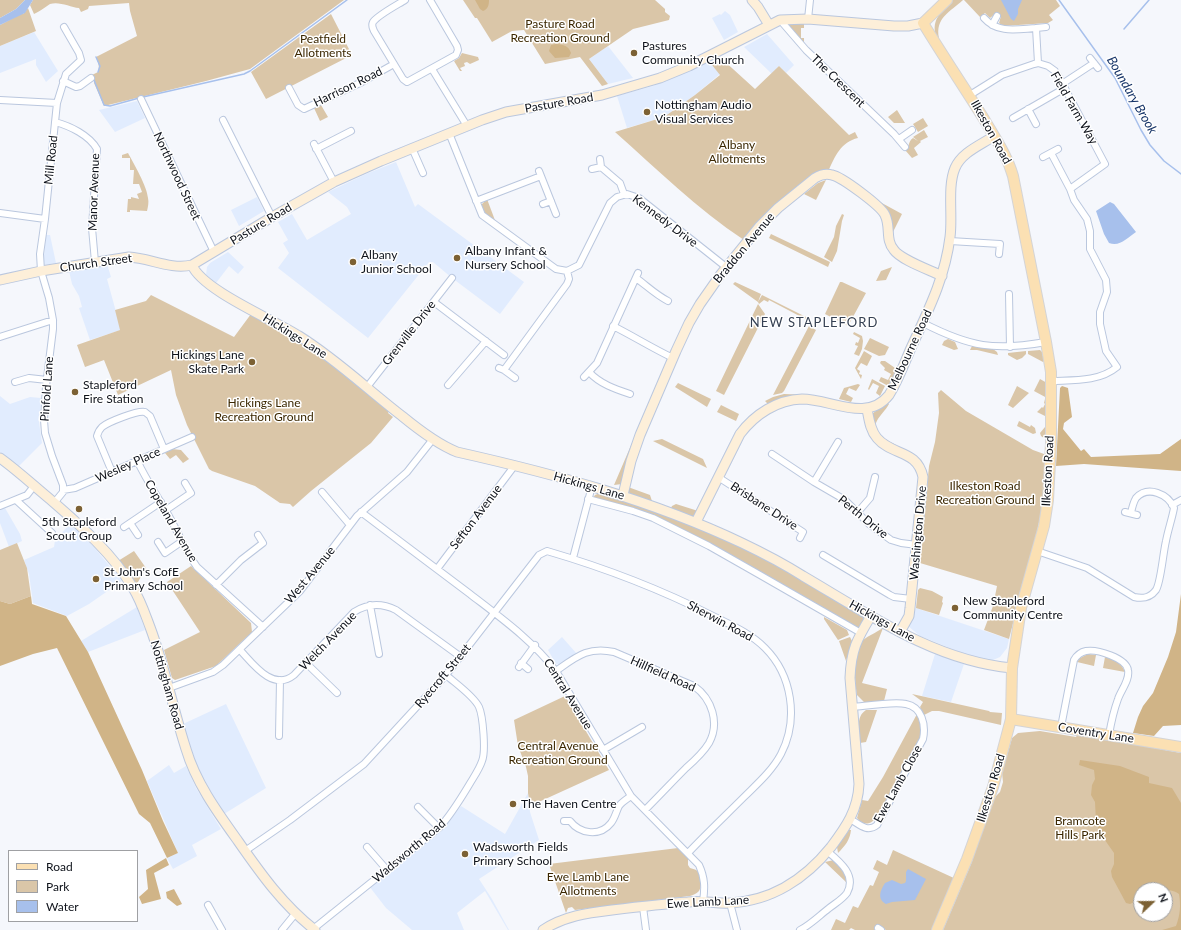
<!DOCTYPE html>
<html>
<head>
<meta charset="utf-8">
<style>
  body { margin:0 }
  #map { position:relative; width:1181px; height:930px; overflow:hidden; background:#f5f7fc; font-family:Lato,sans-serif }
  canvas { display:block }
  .legend { position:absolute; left:8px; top:850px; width:130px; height:72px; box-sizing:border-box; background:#fff; border:1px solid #9fa0a3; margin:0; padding:5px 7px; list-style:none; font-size:12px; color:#0e121a }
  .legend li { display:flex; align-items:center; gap:8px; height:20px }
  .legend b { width:20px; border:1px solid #9fa0a3 }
  .north { position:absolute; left:1133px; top:882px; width:40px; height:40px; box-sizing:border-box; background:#fff; border:1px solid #9fa0a3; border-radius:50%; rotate:68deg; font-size:11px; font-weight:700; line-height:16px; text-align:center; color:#0e121a }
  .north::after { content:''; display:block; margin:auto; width:14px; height:18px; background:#7c6134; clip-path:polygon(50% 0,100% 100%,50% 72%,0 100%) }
</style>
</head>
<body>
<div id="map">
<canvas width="1181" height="930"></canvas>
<ul class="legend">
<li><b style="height:5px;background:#fbe0b3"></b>Road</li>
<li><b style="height:11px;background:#dac6a8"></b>Park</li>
<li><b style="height:11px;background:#a7c0ec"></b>Water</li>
</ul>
<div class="north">N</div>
</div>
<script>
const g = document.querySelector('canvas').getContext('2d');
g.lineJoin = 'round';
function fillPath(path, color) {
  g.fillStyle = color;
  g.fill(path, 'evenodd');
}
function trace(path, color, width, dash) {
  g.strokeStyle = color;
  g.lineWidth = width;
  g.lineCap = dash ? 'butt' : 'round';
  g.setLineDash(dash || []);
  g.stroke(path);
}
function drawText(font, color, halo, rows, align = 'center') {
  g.font = font + ' Lato,sans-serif';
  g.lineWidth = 3;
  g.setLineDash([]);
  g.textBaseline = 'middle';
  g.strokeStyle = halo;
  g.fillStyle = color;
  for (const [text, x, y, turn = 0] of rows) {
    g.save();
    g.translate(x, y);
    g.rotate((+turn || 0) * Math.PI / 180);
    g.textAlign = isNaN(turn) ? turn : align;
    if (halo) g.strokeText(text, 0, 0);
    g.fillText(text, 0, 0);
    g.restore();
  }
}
fillPath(new Path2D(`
  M725 11 730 15 738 32 724 40 712 18 720 14 721 15Z
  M34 32 58 71 46 82 36 65V59L0 73V46Z
  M767 34 794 65 786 73 779 66 772 74 744 47Z
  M608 46 633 78 608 84 589 59Z
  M709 61 720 74 695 95 664 117 627 128 617 96 653 86Z
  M137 101 145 118 115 132 99 110Z
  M396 162 415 207 418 204 524 282 500 314 452 278 433 262H429L368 338 278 268 289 253 283 243 288 240 278 222 292 214 307 240 351 214 347 207 328 192 366 174Z
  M257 197 264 211 239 226 231 210Z
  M46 235H50L56 263 43 265Z
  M228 252 244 267 238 274 229 266 216 283 206 275 207 267 210 263Z
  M107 264 111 277 107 279 121 330 90 340 79 308 82 307 79 296 72 284 69 271Z
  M0 396 10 404 30 397 41 398 39 422 42 443 19 466 0 452Z
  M5 508 20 534 22 541 9 547 0 523V510Z
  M70 524 93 546 122 581 89 604 67 616 33 603 29 574 24 560 54 547 55 540Z
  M137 607 145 630 88 652 81 641Z
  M916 608 1009 639 1007 648 1000 657 993 660H989L967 655 920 636 908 626Z
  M562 637 577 654 560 665 556 664 548 650Z
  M935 654 964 664 951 702 922 696Z
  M226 704 266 788 224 814 198 769 183 724Z
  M169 765 174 773 186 766 196 788 221 829 192 845 197 856 173 869 167 858 178 853 147 781Z
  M528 793 530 812 539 840 479 879 492 899 509 930H508L485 891 457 913 464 930H412L386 908 369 886 438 834 461 806 505 834Z`), '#e1ecfe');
fillPath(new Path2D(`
  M0 0H25L16 9 0 18Z
  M33 0H344L250 69 206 81 104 106 94 83V80L92 79 90 76 98 72C100 66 98 63 96 57L137 36 130 11 129 3 89 6 88 9 81 12 79 8C70 7 59 1 50 4 45 7 41 11 34 14L30 5Z
  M463 0H655L665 9V12L670 16 669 20 633 29 589 59 608 84 602 86 580 57 545 64 524 30 512 31 492 42 477 18H475Z
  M952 0H963C950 12 935 18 939 38L937 39C930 21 940 13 952 0Z
  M964 0H1056L1060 6 1049 15 1053 20 1048 23 1003 26 999 23 1001 16 996 13 990 18 985 13 980 17Z
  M28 8 36 31 0 46V25L21 14H23Z
  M331 14 352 55 266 99 251 72Z
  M804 22V28H801V38H804V43L789 26 790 24Z
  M462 53 478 57 479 60 470 64 467 62 464 63 465 66 460 68 462 71H460L454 61 459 58Z
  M722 59 755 89 779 66 849 135 855 132 858 138C841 142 835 156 828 172L744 240C697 209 657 169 615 132L664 117 695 95 720 75 712 65Z
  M321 105 328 117 320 121 314 108Z
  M897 110 905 123H894L888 117Z
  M923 118 928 126 918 132 913 124Z
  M924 130 928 137 920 141 921 142 914 148 918 155 912 158 905 150C910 147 908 141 913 138L918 141 913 137Z
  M128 153C134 164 147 186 148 198 149 202 148 207 147 211L130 210V212H127L128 199H131V197L139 199 137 194 142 192 139 184H133L134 170H130V158H122V155Z
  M826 180 816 200 804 194 818 183Z
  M487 199 496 223 485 215 481 205Z
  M880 202 902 214 892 234Z
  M842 214 844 215 842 221 837 251 832 262 824 257 834 237 836 226Z
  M771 234 830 262 828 267 769 238Z
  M892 267 886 280 876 281 881 271Z
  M735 282 761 294 758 302 733 284Z
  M840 282H842L866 293 848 326 825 314Z
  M151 295 234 337 251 314 290 336 292 339 297 342 300 341C331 362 360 387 389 411L388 413 393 417 371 443 311 491 293 507 290 504 280 503 255 486 212 471 209 469 187 425 176 395 171 370 118 395 104 360 85 367 77 345 120 330 115 310 146 301Z
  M762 295 810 319 809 321 769 300 768 302 764 300 759 304 758 302Z
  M758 304 765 314 724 395 716 391Z
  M809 326 816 330 784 391 782 393 773 395Z
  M854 332 862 336 863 341 862 349 859 347 862 349 859 356 854 354 858 346 855 345 856 342 858 343 860 338 853 334Z
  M870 338 889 347 885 355 879 356 864 349Z
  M948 339 955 342 958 349 954 350 942 345 944 341Z
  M972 346 993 349 997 352 998 355 977 350H970Z
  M1040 350 1042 352 1044 361 1043 362 1028 354V351Z
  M864 351 872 356 867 366 861 363 857 369 860 371 859 374 862 375 861 379 855 368Z
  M1026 351V354L1022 358 1017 360 1008 355V353Z
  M881 361H885L898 370 890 387 879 381 881 377 888 380 891 374 884 370 885 368 880 363Z
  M872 379 885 386 880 396 876 393 879 386 873 383 869 390 868 389Z
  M1040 379 1047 383V398L1034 391Z
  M678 383 711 399 707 407 675 387Z
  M858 384 860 385 856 391 849 388 846 394 853 398 851 402 839 399 844 388Z
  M1017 386 1029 393 1013 408 1008 405Z
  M941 390 966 411 1033 450 1044 454 1046 457C1045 470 1046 483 1044 496 1036 545 1021 592 1009 639L984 630 993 606 997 586 920 563 929 466 935 442 939 413 938 393Z
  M784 394 810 395 783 398 768 404 765 401 773 397Z
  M1045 399 1047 400 1046 437 1044 438 1041 436 1040 433 1045 427V416L1037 412 1042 407 1043 408 1045 404 1044 403Z
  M887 402 889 404C886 410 878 417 876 423 873 434 889 441 896 445V446C879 439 875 431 872 414Z
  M721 405 739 414 736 421 717 412Z
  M1019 421 1030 427 1031 425 1035 428 1036 433 1033 434 1017 426Z
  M662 439 703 459 707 468 653 441Z
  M632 443 634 444 622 484 614 485Z
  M172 449 181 450 189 459 183 463 176 455 170 459 165 453Z
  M628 487 650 495 652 501 631 495 628 491Z
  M600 493 658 512 740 545 807 581 862 616 864 620 859 628H855L681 529 593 498 595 495Z
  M676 504 695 510 698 511 695 515 691 517 671 508 672 506Z
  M17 543 27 568 31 596 10 604 0 601V550Z
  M134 551 146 568 138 582 135 584 118 561Z
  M191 566 251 623 252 632 216 666 175 680 172 678 164 650 200 632 167 582Z
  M920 588 932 591 943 597 942 602 943 603 939 615 916 608 918 590Z
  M824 617 847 630 849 635 838 640 824 619Z
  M883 628 862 683 887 689 884 701 865 703 857 695C855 681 852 654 861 642 864 638 877 632 883 628Z
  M850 637 852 641 846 661 839 641Z
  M1088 654 1096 655 1094 666 1077 662 1080 658Z
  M1105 657C1114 660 1121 662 1125 672L1103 668Z
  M912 694 989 711 990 712 1002 713 1001 725 939 711H932L924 715 920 707 923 702Z
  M565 696 609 770 530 806 528 793V776L526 767 518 746 514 720Z
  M866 710H877L866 742 860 743C860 731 855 717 866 710Z
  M917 714 922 724 921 736 879 815C873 823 864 828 857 818L862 800 868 801 883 777Z
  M1040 731 1076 737 1077 735H1083L1181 753V930H943L971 864 992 804 996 796 1000 792 1003 782 1002 773 1012 738 1018 733ZM1141 890H1165V914H1141Z
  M849 830H851C850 840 845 846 838 853L837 847Z
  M678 848 688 858V865L690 868C692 869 695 869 696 870 702 873 702 887 699 891 696 894 693 895 690 896L575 910 572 907 568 908 566 913 549 864Z
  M893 850 956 879 933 930H886L877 926 874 930H855L851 928 849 930H831L836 919 845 923 853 906 858 908 870 885 873 886 879 872 873 869 877 860 887 865Z
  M834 860 844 872 847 883 825 862Z`), '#dac6a8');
fillPath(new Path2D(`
  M475 0H489C489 5 488 9 483 11L480 9Z
  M556 44C564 45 568 45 571 53L569 57 555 58 549 51 551 45Z
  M1062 386 1068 388 1072 417 1064 423 1063 429 1081 451 1084 449 1091 457 1160 454 1181 439V471L1084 464 1056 466 1060 388Z
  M1181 594V725L1163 726 1154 736 1133 733 1138 717 1143 706 1153 693 1168 657 1176 632Z
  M31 596 32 604 66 616 88 652 142 770 163 821 178 853 167 858 150 823 139 814 57 648 33 654 0 666V601L10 604Z
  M1080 760 1120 766 1149 777V783L1172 788 1181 803V930H1162L1176 926C1180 915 1181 906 1179 894 1168 887 1154 890 1141 890V899L1130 904 1126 903 1112 877 1111 871 1114 864V853L1100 833 1096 822 1095 802 1091 795 1092 785 1095 779 1094 770 1079 765Z
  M166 858 169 865 154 873 161 899 142 904 139 897 148 889 146 870Z
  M174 889 182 904 177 906 167 898 166 892Z`), '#d0b487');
fillPath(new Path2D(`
  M25 0H33L25 13 0 25V18L16 9Z
  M1001 0H1022L1018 9V14L1014 21 1011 19Z
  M1110 202 1114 204 1136 232C1127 238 1120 247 1109 243L1104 234 1096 211Z
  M908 869 926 879 915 900 892 902 886 904C877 899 880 891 885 883L892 880 901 884 905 883 906 881V872Z`), '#a7c0ec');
trace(new Path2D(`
  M1059 0 1115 78 1141 130 1150 145 1164 161 1181 174
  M1124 29 1149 0
  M96 57 100 66 98 72
  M94 80 104 105 110 106 139 98
  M143 97 244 74 250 71 347 0`), '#a7c0ec', 1.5);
const street = new Path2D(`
  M405 0C397 5 378 15 373 22 371 26 373 28 374 31L403 79 407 82 456 55 458 50 457 46 430 0
  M984 18C998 34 1018 29 1036 28L1038 63
  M808 19 810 0
  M780 20 806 50 894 134 905 147
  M992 25 997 16
  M1036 28 1046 27
  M1090 58 1098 68
  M432 69 467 126
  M63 81 76 87 80 86 91 78
  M1062 84 1094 63
  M289 88 298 105 304 109 362 82 394 64
  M970 95 1002 75 1034 64 1038 63 1048 66 1055 71 1060 79 1105 164 1070 189 1051 153
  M141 99 214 252
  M0 100 57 103
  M1028 109 1036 124
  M1013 118 1065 88
  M223 120 272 217
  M55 122C70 126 89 135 97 149L92 228 95 262
  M449 133 482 215 556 269 567 271 579 265 610 203 617 197 627 194 639 198 726 267
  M899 139 912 130
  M314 144 334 182
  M412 148 423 173
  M316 149 351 131
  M1043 157 1058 149
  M601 167 620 183 624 194
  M592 169 601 167 600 159
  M539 171 556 214
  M476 201 541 176
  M543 204 551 201
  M0 213 45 219
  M950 241 1000 244 999 254
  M636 278C647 286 656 295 668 301
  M1009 294 1010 347
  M434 302 504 355
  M923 323C970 347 994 351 1046 342
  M613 326C633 336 652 348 673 358
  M0 337 53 320
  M499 368 504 370 515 378
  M504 370 567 284 569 279 567 271
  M589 372C600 384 615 389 630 394
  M584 377 597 363 638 273
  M1052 381C1073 380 1099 382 1117 367L1106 351 1100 324V312L1107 292 1106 280 1090 249V231L1087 219 1074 200 1070 189
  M15 382 29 378 47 380
  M448 385 486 341
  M367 387 452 278
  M772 454 814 482 845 500 869 524 891 540 901 543 917 545
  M137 460C145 478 156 494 166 511 177 529 184 549 197 567L263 627
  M112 472 97 436C98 432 99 430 102 427 108 422 138 410 145 412L150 416 164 449
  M718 477 803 532 800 538
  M814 482 838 442
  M63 490 75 488 192 437
  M322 492 350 525
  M588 499 633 511 653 518 709 546 760 575 861 633
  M16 500 52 533
  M54 503 63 492V485L52 456 45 433 44 420 46 386 53 329V320L49 298 41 271 40 254 45 219 57 103 66 74 81 60 79 53 64 27
  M1172 505 1181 500
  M0 506 27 495 34 486
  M166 510 191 493 185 483
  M361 512C397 539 434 567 470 594 501 618 532 640 556 671L631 796 699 865C705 878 705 888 703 901
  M858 512 870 498 875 477
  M1125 512 1137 515
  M130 523 138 535
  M124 527 161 502
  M158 542 165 553 181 542
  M1037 551 1087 568 1134 597C1143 599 1150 598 1156 590 1161 582 1163 553 1166 541 1168 530 1172 519 1174 508 1168 494 1148 485 1136 498 1133 503 1132 508 1131 513
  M823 555 890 595 894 597 911 599
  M573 558 592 486
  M437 569 515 465
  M216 585 241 560 263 543 258 535
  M370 605 379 654
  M240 650C253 664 273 692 294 675L354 612C368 603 382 603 396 610L461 657
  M306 663 337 693
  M521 663 528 669
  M519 667 535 645
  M556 671C576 657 588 646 614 652L694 686C712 699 720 723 709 743 703 753 694 761 686 768 672 782 659 796 645 810
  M169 688 213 672 223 665 300 591 357 516 407 472 433 439
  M1061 727 1074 660C1077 655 1081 652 1086 651 1097 649 1126 658 1128 670 1130 680 1121 690 1118 699 1114 710 1111 723 1109 735
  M279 736 280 680
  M603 750 642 727
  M418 807 439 828
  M850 819C859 824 867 833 877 825L923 739C926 725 922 707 906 704 894 701 865 706 853 707
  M564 821H570C580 834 600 837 611 823 615 818 616 812 619 806 622 802 627 799 631 796
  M367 847 387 870
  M245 851 290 820 364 764 446 675 539 555 547 551C605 568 660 589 713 616 731 625 750 633 765 648 792 675 799 719 781 754 772 771 757 784 744 797 725 816 706 834 688 853
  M730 903 737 930
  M208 905 222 930
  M643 907 646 930
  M878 928 881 930
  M313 929 439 828C451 815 460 800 469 785 473 778 479 770 482 761 486 752 483 716 479 707 474 696 455 683 446 675
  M282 930 295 914
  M800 930C810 925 819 916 828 909 834 904 842 900 847 893 857 875 839 861 827 851`);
const secondary = new Path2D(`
  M752 0 758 7 769 25
  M192 265C202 290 274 320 299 336 336 359 367 389 402 416 419 430 437 444 457 452 555 474 651 500 742 543 763 553 784 564 803 576 868 614 935 661 1012 668
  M0 280 41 271 129 257C150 258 170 270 192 265L272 217 334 182 381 161 482 120 506 112 602 95 660 78 689 66 780 20 808 19 894 26H908L923 23
  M867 409C869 419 870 430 877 438 892 456 917 449 923 477L910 608 909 616 900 632
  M0 458C18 471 34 486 51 500 81 526 113 554 133 588 141 601 145 614 150 627 165 667 173 709 186 749 196 783 218 813 238 841 261 874 283 905 315 930
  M623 495 631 461 640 435 676 351 689 323 700 304 721 274 759 227 778 208 815 178C820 175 826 173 832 175 842 177 881 206 885 215 891 227 885 240 894 250 901 260 930 270 942 276
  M696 522 740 434C755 414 777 400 802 399 831 399 867 423 889 395 898 381 904 364 911 348 928 311 945 278 950 237 953 216 947 187 955 168 962 152 981 145 994 136
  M543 930C564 916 587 913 612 910 637 907 663 904 688 902 702 900 716 904 730 903 772 901 806 878 831 847 846 827 858 810 859 784L850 678C851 650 857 639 871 616`);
const primary = new Path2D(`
  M1011 719 1181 747
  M937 930 967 859 993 787 1011 719 1012 668 1021 608 1044 526 1048 500 1051 443V372L1046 342 1013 176C1007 155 995 138 984 119 964 87 943 56 923 23L947 0`);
trace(street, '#bac7de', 8);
trace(secondary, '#bac7de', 11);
trace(primary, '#d4d4d6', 12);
trace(street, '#fff', 6);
trace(secondary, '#fdefd9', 9);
trace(primary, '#fbe0b3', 10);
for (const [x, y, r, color] of [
  [634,53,4,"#7c6134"],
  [647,112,4,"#7c6134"],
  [457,258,4,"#7c6134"],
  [353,262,4,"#7c6134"],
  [252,362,4,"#7c6134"],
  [75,392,4,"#7c6134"],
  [79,509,4,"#7c6134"],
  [96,579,4,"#7c6134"],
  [955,608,4,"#7c6134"],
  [513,804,4,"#7c6134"],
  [465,854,4,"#7c6134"]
]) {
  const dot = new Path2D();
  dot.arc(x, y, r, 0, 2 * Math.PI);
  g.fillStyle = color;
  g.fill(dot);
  trace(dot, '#fff', 1.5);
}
drawText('12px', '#3b2701', '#fff', [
  ["Pasture Road",560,24],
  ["Recreation Ground",560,38],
  ["Peatfield",323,39],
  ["Allotments",323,53],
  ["Albany",737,145],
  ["Allotments",737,159],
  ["Hickings Lane",264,403],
  ["Recreation Ground",264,417],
  ["Ilkeston Road",985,486],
  ["Recreation Ground",985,500],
  ["Central Avenue",558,746],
  ["Recreation Ground",558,760],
  ["Bramcote",1080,821],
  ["Hills Park",1080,835],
  ["Ewe Lamb Lane",588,877],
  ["Allotments",588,891]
]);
drawText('12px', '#0e121a', '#fff', [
  ["Pastures",642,46],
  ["Community Church",642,60],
  ["Nottingham Audio",655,105],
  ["Visual Services",655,119],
  ["Albany Infant &",465,251],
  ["Nursery School",465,265],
  ["Albany",361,255],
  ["Junior School",361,269],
  ["Hickings Lane",244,355,"right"],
  ["Skate Park",244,369,"right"],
  ["Stapleford",83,385],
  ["Fire Station",83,399],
  ["5th Stapleford",79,522,"center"],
  ["Scout Group",79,536,"center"],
  ["St John's CofE",104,572],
  ["Primary School",104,586],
  ["New Stapleford",963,601],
  ["Community Centre",963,615],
  ["The Haven Centre",521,804],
  ["Wadsworth Fields",473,847],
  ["Primary School",473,861]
], 'left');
drawText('12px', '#0e121a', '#fff', [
  ["The Crescent",838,81,44],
  ["Harrison Road",348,87,-26],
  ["Pasture Road",559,103,-10],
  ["Field Farm Way",1074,108,60],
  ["Ilkeston Road",991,132,61],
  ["Mill Road",51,160,-84],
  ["Northwood Street",177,176,65],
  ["Manor Avenue",94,192,-88],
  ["Kennedy Drive",665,221,37],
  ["Pasture Road",261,224,-31],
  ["Braddon Avenue",744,248,-50],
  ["Church Street",96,263,-8],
  ["Grenville Drive",409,333,-52],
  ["Hickings Lane",295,336,32],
  ["Melbourne Road",910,350,-65],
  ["Pinfold Lane",47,389,-86],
  ["Wesley Place",128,465,-24],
  ["Ilkeston Road",1048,471,-87],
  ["Hickings Lane",589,486,16],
  ["Brisbane Drive",764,506,33],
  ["Sefton Avenue",476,517,-53],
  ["Perth Drive",863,517,39],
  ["Copeland Avenue",171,521,60],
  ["Washington Drive",918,533,-85],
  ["West Avenue",310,575,-50],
  ["Sherwin Road",720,621,28],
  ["Hickings Lane",882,621,29],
  ["Welch Avenue",328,641,-46],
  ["Hillfield Road",663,674,24],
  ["Ryecroft Street",443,676,-50],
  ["Nottingham Road",167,685,74],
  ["Central Avenue",568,694,58],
  ["Coventry Lane",1096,733,9],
  ["Ewe Lamb Close",898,784,-61],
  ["Ilkeston Road",991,788,-73],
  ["Wadsworth Road",409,851,-40],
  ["Ewe Lamb Lane",708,902,-3]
]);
drawText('italic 13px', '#143266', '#fff', [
  ["Boundary Brook",1132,95,60]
]);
g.letterSpacing = '1px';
drawText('13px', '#364153', '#fff', [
  ["NEW STAPLEFORD",814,323]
]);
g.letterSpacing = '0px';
</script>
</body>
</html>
